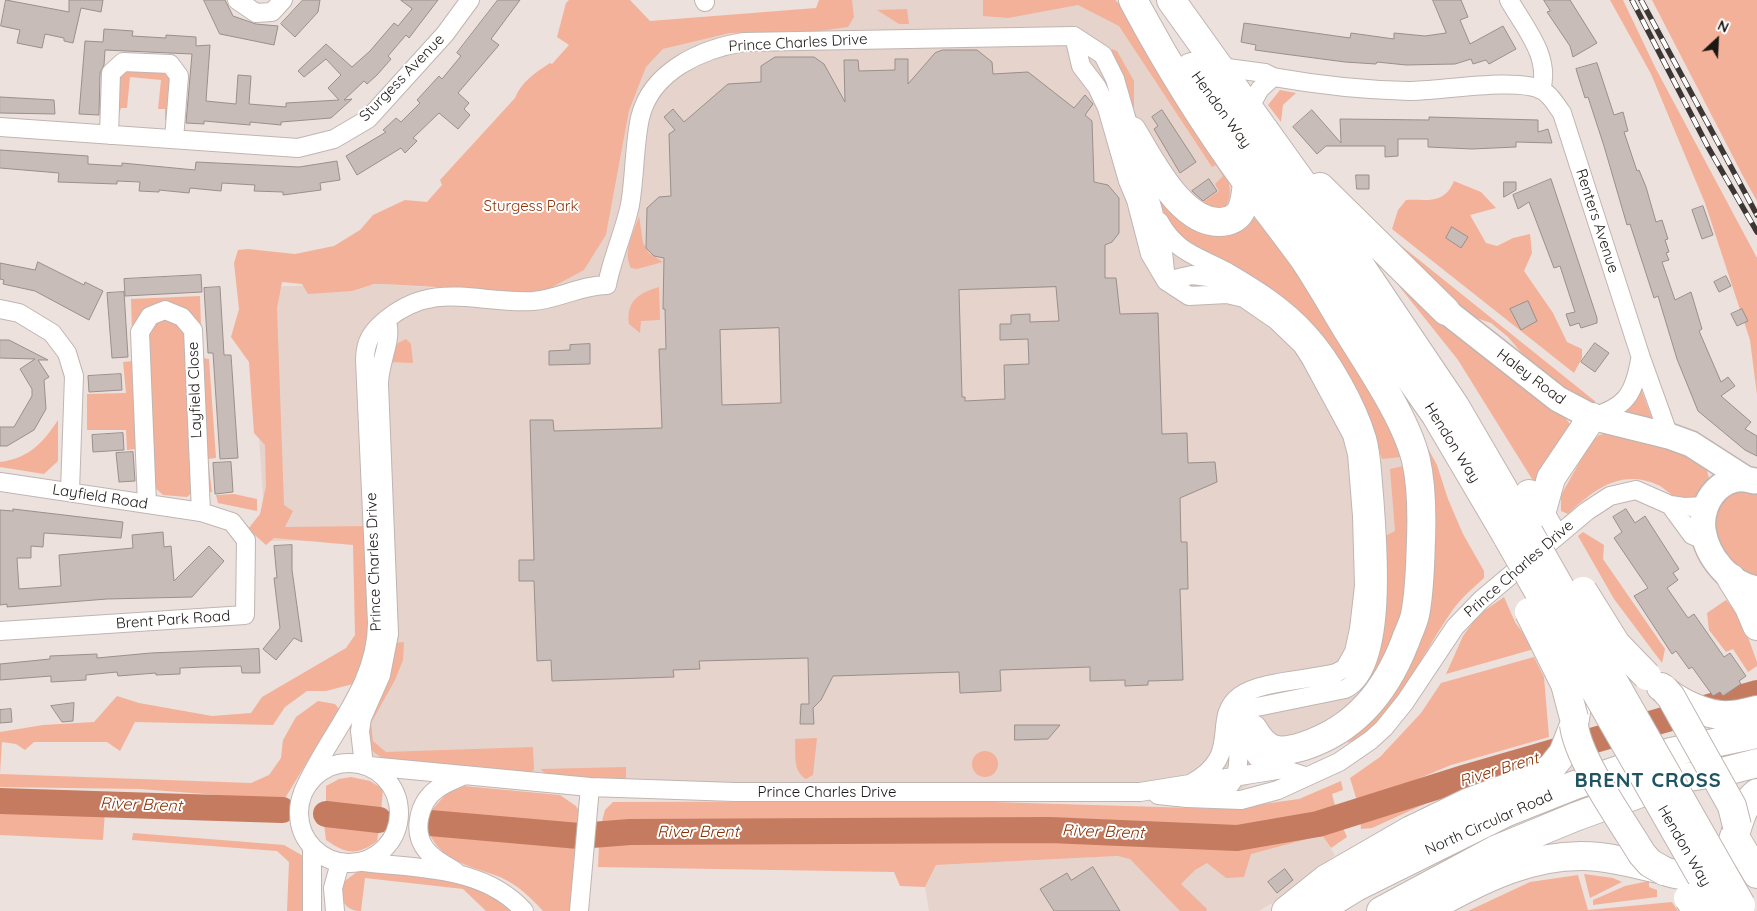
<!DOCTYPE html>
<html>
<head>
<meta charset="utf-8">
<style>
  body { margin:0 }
  #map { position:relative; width:1757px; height:911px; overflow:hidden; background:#ece1dd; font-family:Quicksand,sans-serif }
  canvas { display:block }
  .north { position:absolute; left:1692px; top:15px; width:50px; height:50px; -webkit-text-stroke:4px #fff; paint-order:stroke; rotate:25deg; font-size:14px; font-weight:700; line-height:20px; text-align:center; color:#1b1715 }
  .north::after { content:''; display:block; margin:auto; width:18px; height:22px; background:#1b1715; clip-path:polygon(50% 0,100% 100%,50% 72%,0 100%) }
</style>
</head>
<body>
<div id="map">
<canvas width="1757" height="911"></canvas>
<div class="north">N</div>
</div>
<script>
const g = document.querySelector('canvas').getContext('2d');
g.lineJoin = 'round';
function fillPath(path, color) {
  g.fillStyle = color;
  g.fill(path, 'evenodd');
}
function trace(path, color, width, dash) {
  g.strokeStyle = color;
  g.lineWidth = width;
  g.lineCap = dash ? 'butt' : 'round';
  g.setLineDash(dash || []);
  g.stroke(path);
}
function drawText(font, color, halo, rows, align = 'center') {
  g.font = font + ' Quicksand,sans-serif';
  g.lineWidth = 4;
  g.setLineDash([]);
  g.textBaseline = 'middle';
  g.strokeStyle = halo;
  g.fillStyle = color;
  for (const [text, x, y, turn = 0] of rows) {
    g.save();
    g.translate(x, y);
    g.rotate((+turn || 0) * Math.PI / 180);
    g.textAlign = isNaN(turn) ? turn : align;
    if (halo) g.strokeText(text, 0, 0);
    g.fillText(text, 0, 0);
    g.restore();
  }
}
fillPath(new Path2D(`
  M830 0H1116L1300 274 1400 443 1415 523 1372 692 1283 769 1233 793 1190 784 833 792 369 766 364 673 365 540 266 541 249 287 383 284 507 293 584 270 606 235 629 111 646 67 663 49 730 33 828 27Z
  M1322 835 1335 855 1292 891 1259 911H929L925 887 936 865 1118 856Z`), '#e6d3cc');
fillPath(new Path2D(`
  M569 0H630L650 21 816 8 819 0H852L854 17 848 27 819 31 730 33 663 49 646 67 629 111 606 235 584 270 541 293 383 284H374L352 291 308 294 302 284 282 282 277 308 284 505 293 511 285 527 369 526 370 551 366 661 353 684 326 691H307L285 707 273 725 135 722 120 751 107 742H34L25 750 16 744 2 742 0 774 251 783 269 775 281 758 283 740 296 717 318 701 335 704 339 709 284 800 140 789 0 787V732L43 725 94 722 117 696 139 703 212 716 251 713 262 697 346 648 355 635 353 545 274 538 266 545 248 529 260 514 266 486 265 445 254 433 249 362 231 337 239 309 234 263 238 250 248 249 295 254 334 246 360 230 373 215 405 200 427 202 442 185 440 180 515 98C522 81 535 73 550 63L552 64 569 45 557 37 566 3Z
  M983 0H1115C1141 24 1150 57 1169 86 1183 109 1218 149 1226 172 1231 189 1233 201 1220 213 1161 212 1132 97 1111 53L1112 49 1117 51 1134 81V113L1187 192 1203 202 1219 191 1215 184 1223 176 1216 165 1212 167 1119 26 1078 5 1008 18 983 16Z
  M1610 0H1623L1656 69 1757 258V395L1750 340 1705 203 1651 74Z
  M1652 0H1757V201L1743 176Z
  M907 9 909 24H899L877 10Z
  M125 65 168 68 175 77 173 110 165 121V109H158L161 80 130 77 127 108H121L118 117 116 75Z
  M1280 90 1296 93 1283 105 1281 122 1268 105Z
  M1454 181 1481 192 1496 208 1470 215 1486 243 1497 246 1513 238 1530 234 1532 253 1524 271 1553 313 1567 342 1582 349V358L1574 373 1392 229 1398 210 1406 200C1428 199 1444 205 1454 181Z
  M1168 199 1232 231 1253 217 1283 248 1411 456 1382 459C1364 399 1332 337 1282 297 1268 285 1247 274 1230 265 1210 255 1189 249 1172 231 1167 224 1164 211 1160 203Z
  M1363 215 1596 402 1590 405 1537 371 1508 337 1491 323 1462 313Z
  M639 216 643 243 649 253 663 262 637 269 631 268C622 252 634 232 639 216Z
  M1376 257 1563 415 1573 428 1537 487 1458 360Z
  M659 287 660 320 641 321 640 333 629 324C626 301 639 293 659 287Z
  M200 296 202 358 209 359 216 458 208 459 212 492H206L196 328 150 311 138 483 136 449 127 450 126 430H87V394L126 393 123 362 133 361 131 299Z
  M172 318 188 333 195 490 187 497 163 495 152 485 148 326 160 319Z
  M406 339 411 344 413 363 389 362 398 343Z
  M1641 389 1653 421 1620 413Z
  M1406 408 1437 465 1448 499 1463 534 1484 571V578C1473 588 1460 599 1452 611 1428 644 1386 733 1347 743L1383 704 1421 621Z
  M58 420V461L44 474 0 467V462C29 458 42 444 58 420Z
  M1614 432 1680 449 1706 467 1710 482 1697 501C1691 500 1683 500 1677 498 1670 495 1665 488 1658 485 1621 468 1593 490 1568 514L1561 511V495L1591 442 1599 435Z
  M1412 464 1411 587 1377 685 1365 689 1380 642 1387 577 1385 536 1395 531 1390 469Z
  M1744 484 1757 491V575C1722 578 1707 532 1719 506 1721 502 1723 496 1726 493 1731 489 1738 487 1744 484Z
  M234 494 257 499V511L218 503 216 495Z
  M1583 532 1604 545 1603 559 1665 649 1662 663 1614 599 1578 536Z
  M1504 597 1515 622 1534 649 1446 674 1463 636 1478 615Z
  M1726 600 1741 618 1757 662V666L1748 672 1733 649 1726 652 1709 630 1707 613Z
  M404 642 403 660 395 680 371 723 373 741 386 752 533 747 534 769 530 776 386 760C378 755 369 751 367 741 363 726 388 660 395 643Z
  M1534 657 1544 677 1549 737 1451 765 1358 804 1350 778 1380 757 1421 713 1441 683Z
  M817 738 813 775 806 779C792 771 796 753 795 739Z
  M972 764a13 13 0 1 1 26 0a13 13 0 1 1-26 0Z
  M626 767V780H600L546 774 540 769Z
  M351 777 370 781 383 789 381 812 326 807V786L339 779Z
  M1341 781 1343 790 1332 794 1337 813 1236 833 1014 823 692 829 601 825 605 810 613 802 959 801 1227 809 1299 799Z
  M464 786 560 795 576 806 582 817V829L430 812 446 794Z
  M1429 802 1372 828 1361 829 1360 813 1400 804Z
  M0 807 105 811 103 840 0 835Z
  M1339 819 1347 837 1331 848 1322 835 1251 854 1244 877 1226 878 1207 863 1195 870 1181 884 1207 909 1206 911H1180L1130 859 1118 856 936 865 925 887 900 886 894 872 598 867 599 845 640 841 1051 837 1235 843Z
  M324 824 379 829 377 841C357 856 346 854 326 840Z
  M133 833 284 845 305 857 304 911H287L289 862 277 851 132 840Z
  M429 833 581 846 574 911H543C530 897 518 885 500 877 472 866 443 863 429 833Z
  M361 869 478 883 516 911H486L463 889 365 878 361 911C347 911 343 903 338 891L346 880Z
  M1584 874 1613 878 1622 882 1590 898Z
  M1578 875 1588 910 1672 902 1678 911H1468L1530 882Z
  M1649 881V887L1657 890V897L1593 905V900L1625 886Z`), '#f3b199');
trace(new Path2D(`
  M0 801 282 810
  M326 814 379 820
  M430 823 579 836 630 832 1050 830 1237 838 1318 824 1467 777 1757 693`), '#c57b5f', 26);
const building = new Path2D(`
  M6 0 69 12V0H103L101 12 81 8 73 43 64 41V38L45 34 42 48 17 43 20 30 1 26Z
  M204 0H225L233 16 256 24 278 26 274 45 220 34Z
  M303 0H320L318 12 295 37 281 24Z
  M401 0H438L409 38 406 35 388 56 391 59 377 75 367 84 364 81 344 100 352 99 331 118 281 122V125L250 122V125L204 121V124L186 123 192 54 105 50 104 65 100 73 99 115 79 114 85 41 103 42 104 29 133 31 132 36 166 38V35L196 37V46L210 45 206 101 236 104 238 75 251 76 249 104 286 107V103L339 100 328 88 341 75 326 59 304 77 298 71 326 44 352 67 370 51 394 23 398 26 412 9Z
  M498 0H520L491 39 499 45 458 93 469 103 464 109 470 115 458 129 439 113 413 138 417 141 405 153 401 148 357 175 346 156 386 132 383 130 396 118 401 122 420 103 417 100 439 76 442 79 461 56 457 53Z
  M1433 0H1461L1468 17 1460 20 1470 44 1503 26 1516 49 1489 64 1486 60 1473 64 1471 59 1455 64 1406 65 1377 62 1376 64 1345 62 1284 54 1255 50 1256 45 1241 42 1244 23 1350 38 1351 33 1394 39V33L1425 36 1446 33Z
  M1544 0H1570L1597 43 1573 57 1570 46 1547 12 1550 11Z
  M943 50H977L992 62 993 74 1028 72 1074 108 1085 95 1093 104 1085 115 1092 121 1094 182 1108 185 1119 198V233L1112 242 1105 245V278H1116L1120 314 1158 313 1162 434 1187 433 1188 463 1215 462 1217 482 1180 498 1181 542H1187L1188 589H1180L1183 680 1148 681V685L1125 686V680L1090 681V667L1000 670 1001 691 960 693 959 672 833 676 821 700 813 708 814 724H800L801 704H809L808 658 699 661 700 669 673 670 674 677 552 681 551 660 537 661 534 581H519V560H534L530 420H553L554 431 662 428 659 349H666L665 309H663L664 258 654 256 646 248 647 208 659 197 671 196 669 134 675 130 664 117 673 109 684 122 728 84 761 82V66L775 57H814L824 64 845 102 844 60H858L859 71 895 70V59H908V84L935 53ZM1056 287 1059 321 1030 322V314L1011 315V324H1000V340L1028 339 1029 364 1004 365 1005 399 965 401V397H962L959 290ZM779 328 781 403 722 405 720 330Z
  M1597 63 1614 115 1623 112 1628 131 1624 132 1637 171 1639 170 1646 187 1656 222 1662 220 1668 239 1665 240 1669 252 1666 253 1669 260 1662 262 1675 300 1691 292 1702 329 1699 331 1721 382 1728 377 1735 386 1721 396 1751 422 1745 429 1757 436V456L1745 450 1698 411 1677 359 1658 296 1654 298 1630 224 1627 225 1604 146 1588 97 1585 98 1576 69Z
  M0 97 54 100 55 114 0 113Z
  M1162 110 1196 162 1180 173 1154 129 1158 126 1152 117Z
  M1312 110 1341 143 1340 119 1429 120V117L1538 120V132L1548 129 1552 143 1516 142V147L1472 149 1428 147V139H1398V156L1385 157V146H1326L1317 154 1293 127Z
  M0 150 88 156V164L122 166V163L195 170 196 162 299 167 337 161 340 180 320 183 321 190 283 195V192L254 191 255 185 222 183 221 191 190 188 189 193 159 190V192L139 191 140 182 117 181V184L58 182 59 173 0 168Z
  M1356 175H1369V189H1357Z
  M1209 179 1217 191 1203 201 1192 191Z
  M1551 179 1597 318V323L1581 328 1579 323 1570 326 1566 314 1575 312 1560 266 1554 268 1529 202 1518 209 1513 195Z
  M1504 182H1516V190L1504 197Z
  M1703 206 1713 235 1702 239 1692 210Z
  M1452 227 1468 237 1461 248 1446 238Z
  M38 262 84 285 85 282 103 291 89 320 35 291 3 284 4 280 0 279V263L35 270Z
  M201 275 202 292 125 296 124 279Z
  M1726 276 1731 286 1719 292 1714 282Z
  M220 287 224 355H231L238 458 220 459 213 353H208L204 288Z
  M124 292 128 357 112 358 107 293Z
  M1528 301 1537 321 1521 330 1510 309Z
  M1742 309 1748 321 1737 326 1731 314Z
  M0 340H9L48 360H38L49 377 44 380 46 409 34 430 7 446H0V427H14L32 396V389L20 369 35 359 0 358Z
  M1595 343 1609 353 1595 372 1581 362Z
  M590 344V364L549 365V351L570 350V345Z
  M121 374 122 390 89 392 88 376Z
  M123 433 124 450 93 452 92 435Z
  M133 452 135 481 119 482 116 453Z
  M231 462 233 492 215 494 213 463Z
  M13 509 123 522 121 538 44 533 43 547 31 546V558H17L19 589 61 586 59 555 133 548 132 535 163 532 164 547 171 546 174 581 209 546 224 561 192 597 107 599 7 607V604L0 605V510L13 511Z
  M1626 509 1635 523 1645 516 1679 569 1673 573 1678 580 1667 588 1688 618 1694 614 1724 657 1730 653 1746 676 1739 681 1741 684 1723 696 1720 692 1713 696 1692 667 1689 669 1676 651 1672 654 1634 596 1648 588 1614 538 1622 532 1613 517Z
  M292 545V570L302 642 294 638 276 660 263 649 280 628 274 578H277L274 546Z
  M259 649 260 673H242L241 666 204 667 180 668V674L156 675V673L118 676 117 672 86 675V680L51 682V676L0 680V664L50 659V656L97 654V658L151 653Z
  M74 703 73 721 62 722 51 706Z
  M11 709 12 722 0 723V710Z
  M1015 725H1060L1048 739 1015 740Z
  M1093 867 1120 911H1054L1040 889 1067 873 1071 880Z
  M1285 869 1293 880 1277 893 1268 882Z`);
fillPath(building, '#c7bcb8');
trace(building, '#998f8b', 1);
const street = new Path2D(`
  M237 0 256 13 272 12 283 0
  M704 0 705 2
  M1509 0C1525 28 1551 57 1541 90
  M1074 36 1081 66 1097 87 1107 108 1128 181 1136 200 1150 254 1166 281 1189 296 1227 294 1244 298 1276 320 1302 345 1311 359 1352 435 1357 454 1362 516 1364 586 1359 629 1354 652 1345 668 1336 673C1310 680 1260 681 1240 696 1209 719 1245 755 1190 784
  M1220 67 1265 73 1273 77C1318 85 1363 90 1409 91 1440 91 1517 77 1542 90 1551 95 1556 105 1562 113L1641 358 1669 436
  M1249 108 1260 89 1273 77
  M0 127 298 148 334 139 368 119 445 34 470 0
  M109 135 111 73 123 62 170 64 179 76 174 139
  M1159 221C1176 253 1198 256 1227 272 1256 289 1285 307 1308 333 1332 359 1357 405 1367 438 1372 456 1372 476 1374 495 1377 536 1390 669 1345 689L1247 709C1224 741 1259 774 1212 798
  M1166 281 1192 275 1233 280
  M0 309 19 313 52 333 67 353 74 376 70 491
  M1592 417C1626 407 1634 394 1640 360
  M0 482 201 512 232 522 246 540 245 615 0 631
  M147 504 140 332 150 316 165 310 182 317 193 330 201 512
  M1670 505 1692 535 1706 541
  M1253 728C1250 752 1252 759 1276 770
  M299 813a50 50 0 1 1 100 0a50 50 0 1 1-100 0Z
  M364 765 360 731 362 718 381 675 389 634 379 384C379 362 394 337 386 320
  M369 766 590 787 735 792H1140L1283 769 1305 776
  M303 792C327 735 377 688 377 623L365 360C365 341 372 331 387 319 436 280 477 304 533 301 559 299 581 285 607 285 612 258 624 233 630 205 635 176 634 146 640 118 651 71 701 49 744 42L1074 36 1103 55 1115 79 1152 207 1163 252 1166 281
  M1158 795 1187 798 1241 800 1278 790 1339 762 1371 740 1384 728 1405 702 1455 627 1481 600 1587 511 1610 496 1636 490 1670 505 1684 507 1707 506
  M364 862C419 869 484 866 524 911
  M455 871C445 865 435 860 427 851 411 832 419 802 437 789 445 783 456 779 465 775
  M312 911V848
  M335 911 333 888 340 863
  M579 911 590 787`);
const secondary = new Path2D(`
  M1446 311 1558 399 1592 417 1669 436 1691 444 1744 478
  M1754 481C1724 470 1699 501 1703 530 1707 557 1730 585 1757 589`);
const highway = new Path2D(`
  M1133 0C1167 64 1205 125 1248 184 1266 209 1286 234 1304 259 1320 283 1334 308 1348 331 1371 368 1406 419 1416 460 1422 487 1422 513 1421 540 1420 564 1420 591 1415 615 1413 624 1408 633 1405 642 1386 691 1356 729 1304 746 1279 754 1267 753 1253 729
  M1171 0 1341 237 1455 406 1529 533
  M1191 67 1435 414 1508 538
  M1132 131C1150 160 1184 231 1227 221 1245 217 1245 198 1247 183
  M1320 187 1446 311
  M1529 494 1550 531
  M1541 514 1551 478 1592 417
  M1731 578 1749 607 1757 626
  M1661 687C1677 702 1708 717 1730 715 1739 715 1748 712 1757 710
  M1735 837 1757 874
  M1664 871C1698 882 1723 874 1734 837 1740 821 1742 805 1757 793
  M1286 911 1326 879 1411 830 1467 803 1532 779 1551 768 1563 753 1574 725 1576 712
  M1317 911 1356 887 1507 812 1575 785 1671 752 1757 734
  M1381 911 1495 850 1575 817 1682 778 1722 772 1757 763
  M1424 911C1479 881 1534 850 1599 857 1619 859 1639 865 1659 869`);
trace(street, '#c0b5b1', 20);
trace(secondary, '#c0b5b1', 28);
trace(highway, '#c0b5b1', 30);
trace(street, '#fff', 18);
trace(secondary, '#fff', 25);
trace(highway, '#fff', 28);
const rail = new Path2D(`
  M1632 0 1708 147 1757 232
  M1641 0 1757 215`);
trace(rail, '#3c3735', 5.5);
trace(rail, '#fff', 4, [11]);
const highwayBridge = new Path2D(`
  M1529 533 1741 905
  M1508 538 1721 911
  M1583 591 1616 644 1647 676
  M1529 612 1565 684 1574 718
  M1664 689 1671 697 1732 806 1737 826
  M1574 725C1578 760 1623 822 1642 854L1650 863 1664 871
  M1688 898 1698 911`);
trace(highwayBridge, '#c0b5b1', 30, []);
trace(highwayBridge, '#fff', 28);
drawText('15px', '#1b1715', '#fff', [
  ["Prince Charles Drive",798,43,-3],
  ["Sturgess Avenue",402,78,-46],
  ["Hendon Way",1221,110,54],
  ["Renters Avenue",1597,221,72],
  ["Haley Road",1531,377,37],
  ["Layfield Close",195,390,-92],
  ["Hendon Way",1452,443,58],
  ["Layfield Road",100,497,9],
  ["Prince Charles Drive",374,562,-92],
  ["Prince Charles Drive",1519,569,-41],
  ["Brent Park Road",173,620,-4],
  ["Prince Charles Drive",827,792],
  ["North Circular Road",1489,823,-24],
  ["Hendon Way",1684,846,60]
]);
drawText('15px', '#8e3408', '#fff', [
  ["Sturgess Park",531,206]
]);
drawText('italic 16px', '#872e00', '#fff', [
  ["River Brent",1499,770,-17],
  ["River Brent",141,805,2],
  ["River Brent",698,832],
  ["River Brent",1103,832,2]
]);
g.letterSpacing = '1px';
drawText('bold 20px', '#205463', '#fff', [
  ["BRENT CROSS",1648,781]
]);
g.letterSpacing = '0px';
</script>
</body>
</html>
